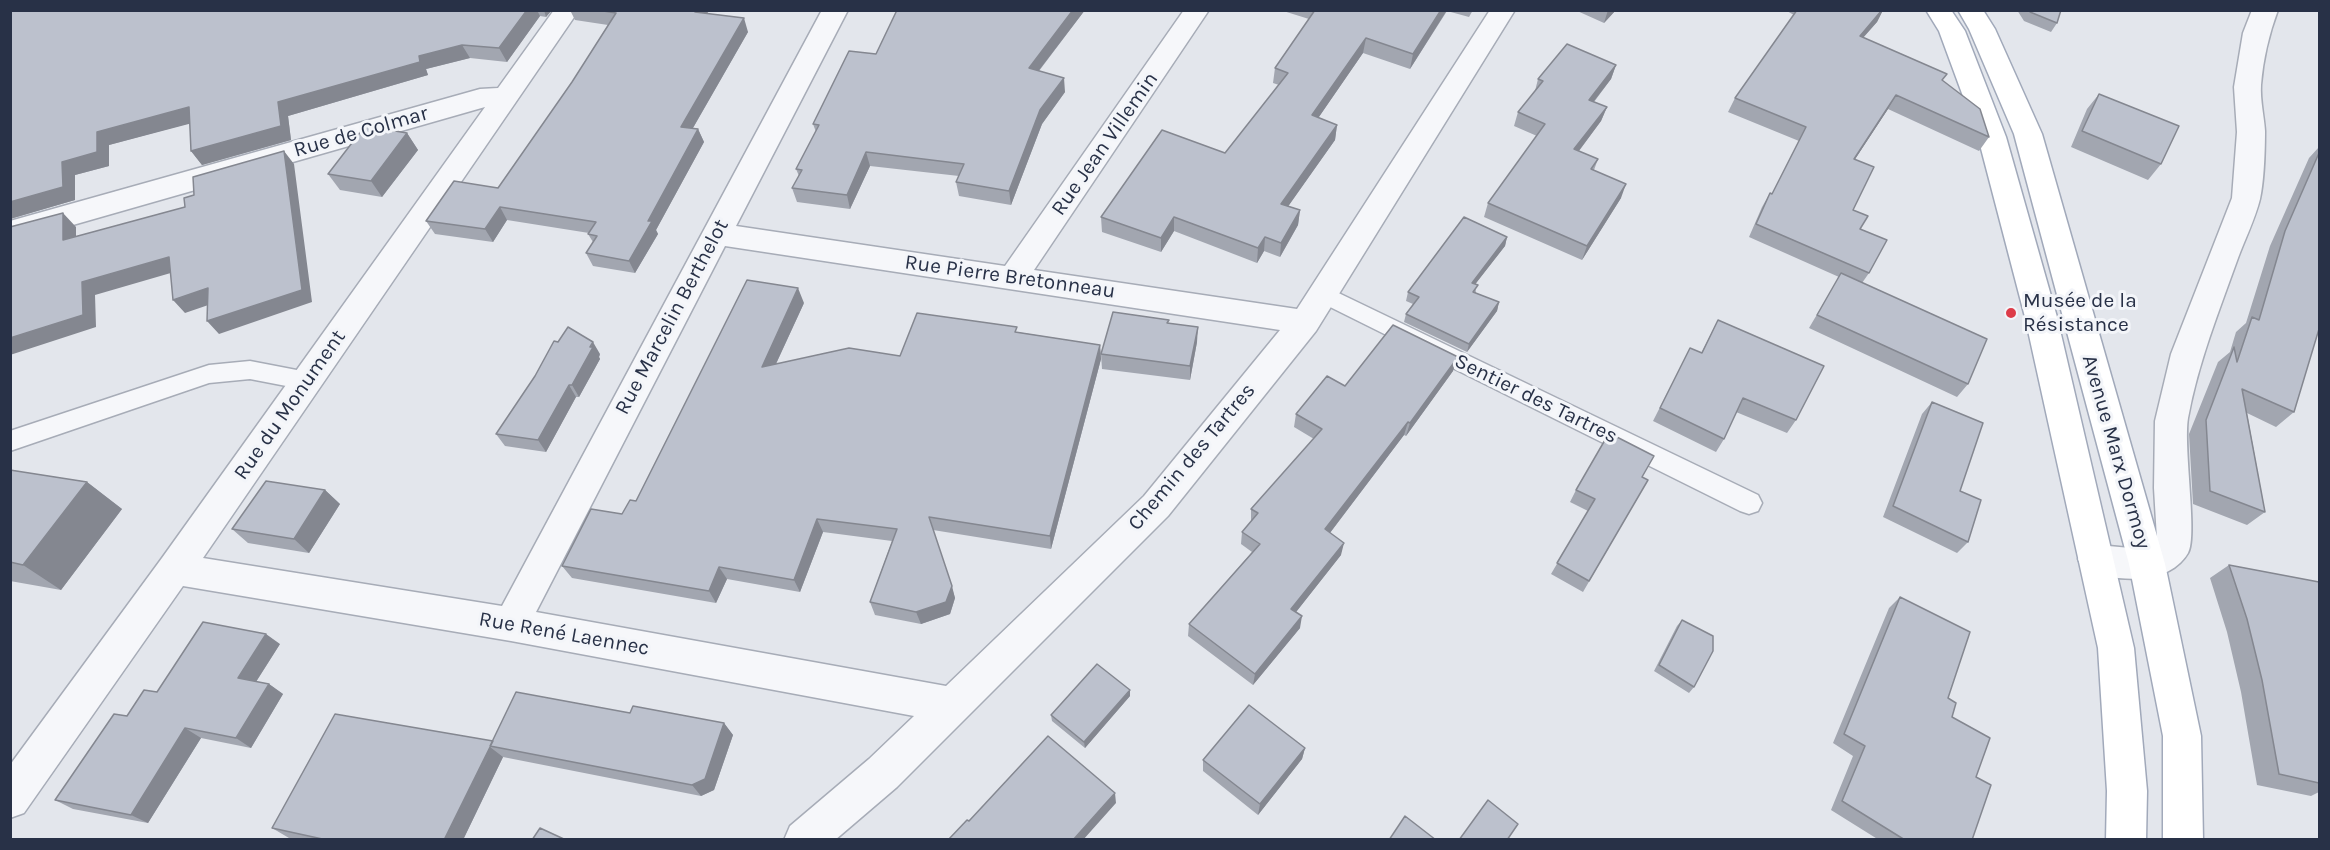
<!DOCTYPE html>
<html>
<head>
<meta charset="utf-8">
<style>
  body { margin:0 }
  #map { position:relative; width:2330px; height:850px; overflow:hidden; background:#e3e6ec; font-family:Karla,sans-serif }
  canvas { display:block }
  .frame { position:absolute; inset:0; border:12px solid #283147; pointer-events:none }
</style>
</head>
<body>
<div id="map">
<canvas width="2330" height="850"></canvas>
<div class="frame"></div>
</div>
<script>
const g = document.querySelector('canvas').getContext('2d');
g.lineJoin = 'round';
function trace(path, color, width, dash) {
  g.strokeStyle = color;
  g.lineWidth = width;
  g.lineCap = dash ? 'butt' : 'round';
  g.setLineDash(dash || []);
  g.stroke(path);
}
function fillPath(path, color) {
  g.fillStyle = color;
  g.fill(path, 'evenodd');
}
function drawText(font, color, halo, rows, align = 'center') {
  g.font = font + ' Karla,sans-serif';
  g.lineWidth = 6;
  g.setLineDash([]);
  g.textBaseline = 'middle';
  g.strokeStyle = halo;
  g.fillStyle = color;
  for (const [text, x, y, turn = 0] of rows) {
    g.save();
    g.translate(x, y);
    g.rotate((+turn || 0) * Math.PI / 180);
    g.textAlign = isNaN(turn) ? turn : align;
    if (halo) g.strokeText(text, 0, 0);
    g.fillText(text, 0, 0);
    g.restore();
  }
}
const lane = new Path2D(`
  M1324 286 1758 495 1762 503 1758 511 1749 514 1740 511 1316 300 1313 294 1316 288Z
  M250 361 307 372 315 374 319 381 315 388 307 390 250 379 209 383 10 451V431L209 365Z`);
const street = new Path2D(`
  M554 10H579L203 558 502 606 822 10H848L736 226 1005 266 1184 10H1209L1034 270 1297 309 1490 10H1515L1316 331 1168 516 897 787 835 840H784L790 826 869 759 914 716 511 641 183 586 24 813 10 818V765L162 558 485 107 10 243V221L480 89 498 88ZM725 246 1280 330 1144 496 946 686 536 612Z
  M2252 10H2278C2269 34 2263 60 2261 85 2260 100 2264 116 2265 131 2265 149 2264 181 2260 199 2255 219 2245 239 2238 258 2219 311 2198 363 2188 418 2183 447 2198 537 2188 553 2168 587 2114 581 2083 570L2078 559 2083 548C2109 539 2138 558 2157 539L2154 488 2155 421 2171 354 2232 198 2237 132 2234 87 2243 33Z`);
const primary = new Path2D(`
  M1926 10H1951L1965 31 2006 137 2057 317 2134 648 2147 791 2146 840H2106L2107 791 2098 648 2025 317 1978 137 1939 31Z
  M1958 10H1983L1995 29 2042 134 2165 564 2201 736 2203 840H2163V736L2129 564 2014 134 1969 29Z`);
trace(lane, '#a7acb7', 3);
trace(street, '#a7acb7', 3);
trace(primary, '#a1a9ba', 3);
fillPath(lane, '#f6f7fa');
fillPath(street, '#f6f7fa');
fillPath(primary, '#fff');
fillPath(new Path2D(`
  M10 10H552L546 17 540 16 507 62 470 58 426 69 428 75 288 116 291 140 202 165 191 151 190 123 109 145V166L75 175V200L10 219Z
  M570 10H709L707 14 748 32 693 128 698 129 704 142 656 230 658 234 635 273 593 266 586 253 593 242 588 234 589 233 507 220 493 242 435 234 426 221 498 188 572 82 608 25 575 20Z
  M1085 10 1039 71 1065 92 1042 124 1011 205 959 196 956 182 959 176 870 166 850 209 797 202 792 188 799 176 796 169 816 132 813 124 876 54Z
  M1280 10H1473L1469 17 1447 11 1410 69 1363 53 1318 118 1337 125 1335 140 1288 206 1300 210 1298 225 1280 257 1264 251 1257 263 1174 231 1161 252 1102 232 1101 217 1225 153 1279 85 1273 83 1275 68 1309 19Z
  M1575 10H1616L1604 23Z
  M1785 10H1883L1877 22 1863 38 1943 81 1989 137 1979 151 1888 109 1855 159 1853 210 1860 229 1869 273 1862 283 1968 384 1957 397 1809 328 1839 277 1749 237 1762 207 1770 193 1772 194 1799 141 1728 112 1735 98 1794 15Z
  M2017 10H2061L2057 23 2051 32 2024 21Z
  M1616 65 1611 79 1594 102 1607 107 1601 121 1579 151 1598 159 1594 170 1621 198 1582 260 1484 217 1488 203 1537 136 1514 126 1518 112 1535 91 1538 79Z
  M2099 94 2161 164 2148 180 2071 147 2087 109Z
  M407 133 418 150 382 197 340 190 328 174Z
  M2319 147V329L2294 412 2276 427 2247 413 2265 512 2247 525 2193 504 2189 434 2218 362 2230 352 2236 332 2246 323 2270 246 2309 158Z
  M1507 237 1505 246 1475 284 1476 293 1499 302 1497 311 1467 352 1404 322 1406 314 1413 304 1406 301 1408 292Z
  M804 303 776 364 900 356 1017 332 1100 345 1101 359 1051 549 933 530 955 598 950 614 921 624 875 615 870 602 892 541 823 532 800 592 727 579 716 603 572 578 562 566 622 514 636 501Z
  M1718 320 1796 420 1787 433 1736 412 1724 439 1716 452 1653 421 1690 348 1701 353Z
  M1169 323 1197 342 1190 380 1102 369 1101 354Z
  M600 354 599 357 600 359 579 397H576L546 452 505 446 496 434Z
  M1453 371 1406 436 1404 435 1330 533 1341 555 1296 612 1300 628 1253 685 1188 636 1189 624 1252 552 1241 544 1242 532 1251 522V509L1314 439 1294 427 1296 414 1345 386Z
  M1932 402 1960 491 1968 542 1957 553 1883 517 1922 414Z
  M10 470 87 482 122 509 61 590 10 581Z
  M1648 480 1583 592 1551 574 1588 511 1570 502 1576 490Z
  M325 490 340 504 309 553 248 543 232 529Z
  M2229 565 2319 582V792L2311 796 2257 785 2241 692 2227 632 2210 578Z
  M1900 597 1948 698 1952 717 1976 777 1972 840H1879L1831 810 1853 756 1833 743 1889 608Z
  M1682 620 1694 687 1689 693 1654 671 1677 626Z
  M280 644 256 682 269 684 283 694 251 748 201 738 148 823 73 809 55 800 127 716 157 692Z
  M1130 696 1085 748 1052 721 1051 715Z
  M630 713 724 723 733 735 714 790 701 796 503 757 463 840H297L289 838 272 828 493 741Z
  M1305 748 1302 759 1258 815 1203 771V760Z`), '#a2a6b0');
fillPath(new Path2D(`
  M527 10H537L540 16 507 62 499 48Z
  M544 10H552L546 17Z
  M696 10H709L700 26 695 12Z
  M1073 10H1085L1030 82 1029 68Z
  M1441 10H1447L1410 69 1413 54Z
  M1608 10H1616L1604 23Z
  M1882 10H1883L1877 22 1852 50 1860 36Z
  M744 18 748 32 686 140 681 127Z
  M1366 38 1363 53 1310 130 1312 115Z
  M462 45 470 58 426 69 428 75 288 116 291 140 202 165 191 151 278 102 419 56Z
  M1616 65 1611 79 1584 114 1589 100Z
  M1064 78 1065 92 1042 124 1011 205 1009 191 1040 110Z
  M1896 95 1888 109 1846 173 1854 159Z
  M189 107 200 121 109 145V166L75 175V200L10 219V202L97 132Z
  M1607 107 1601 121 1569 164 1574 149Z
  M1337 125 1335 140 1280 218 1281 204Z
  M698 129 704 142 656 230 658 234 635 273 629 261 648 221Z
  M407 133 418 150 382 197 371 181Z
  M284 151 294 164 312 302 219 334 207 321Z
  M866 152 870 166 850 209 847 195Z
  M1626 184 1621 198 1582 260 1587 246Z
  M500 207 507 220 493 242 485 229Z
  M1300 210 1298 225 1280 257 1281 243Z
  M63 213 76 227V253L63 240Z
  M1174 217V231L1161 252V238Z
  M1265 237 1264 251 1257 263 1258 248Z
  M1507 237 1505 246 1470 291 1472 283Z
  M169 257 181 270 95 295 96 327 10 355V338L82 282Z
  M208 288 220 301 185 313 173 300Z
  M798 288 804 303 768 381 762 367Z
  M1499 302 1497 311 1467 352 1469 344Z
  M1198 327 1197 342 1190 380V366Z
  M593 342 600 354 599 357 600 359 579 397 572 385Z
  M1100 345 1101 359 1051 549 1050 536Z
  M1458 357 1453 371 1406 436 1410 423Z
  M569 385 576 397 546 452 538 440Z
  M1408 422 1404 435 1323 542 1325 529Z
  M87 482 122 509 61 590 23 565Z
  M325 490 340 504 309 553 294 539Z
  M817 519 823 532 800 592 794 580Z
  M1344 543 1341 555 1289 621 1291 609Z
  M719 567 727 579 716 603 709 591Z
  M952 586 955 598 950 614 921 624 916 612Z
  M1302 616 1300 628 1253 685 1255 674Z
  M266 634 280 644 252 688 238 678Z
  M269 684 283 694 251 748 236 738Z
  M1130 690V696L1085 748 1084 742Z
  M724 723 733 735 714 790 701 796 692 785Z
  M185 728 201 738 148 823 131 815Z
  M490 747 503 757 463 840H444Z
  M1305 748 1302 759 1258 815 1260 804Z
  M1115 793 1116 803 1083 840H1073Z`), '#848790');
const building = new Path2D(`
  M10 10H527L499 48 462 45 419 56 420 62 278 102 281 126 191 151 189 107 97 132V152L62 162 63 187 10 202Z
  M597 10H696L695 12 744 18 681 127 698 129 648 221H652L629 261 586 253 597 236 588 234 596 222 500 207 485 229 426 221 454 181 498 188 572 82 616 13Z
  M897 10H1073L1029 68 1064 78 1040 110 1009 191 956 182 964 164 866 152 847 195 792 188 802 170 796 169 819 125 813 124 849 51 876 54Z
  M1315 10H1441L1413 54 1366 38 1312 115 1337 125 1281 204 1300 210 1281 243 1265 237 1258 248 1174 217 1161 238 1101 217 1162 130 1225 153 1288 73 1275 68Z
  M1797 10H1882L1860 36 1947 74 1942 80 1980 109 1989 137 1896 95 1854 159 1874 167 1853 210 1868 216 1860 229 1887 240 1869 273 1756 224 1770 193 1772 194 1806 127 1735 98Z
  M2029 10H2061L2057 23 2030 12Z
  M1567 44 1616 65 1589 100 1607 107 1574 149 1598 159 1591 169 1626 184 1587 246 1488 203 1545 124 1518 112 1543 81 1538 79Z
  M2099 94 2179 126 2161 164 2082 131Z
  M365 126 407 133 371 181 328 174Z
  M284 151 302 290 207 321 208 288 173 300 169 257 82 282 83 315 10 338V227L63 213V240L185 207 184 198 194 195 193 177Z
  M2319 153V329L2294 412 2242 389 2265 512 2210 491 2206 420 2234 347 2237 362 2252 317 2259 320 2285 231Z
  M1464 217 1507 237 1472 283 1478 285 1473 292 1499 302 1469 344 1406 314 1419 297 1408 292Z
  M1841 273 1987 339 1968 384 1817 315Z
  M747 280 798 288 762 367 849 348 900 356 917 313 1017 327 1015 332 1100 345 1050 536 929 517 952 586 946 602 916 612 870 602 897 529 817 519 794 580 719 567 709 591 562 566 591 509 622 514 630 500 636 501Z
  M1113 312 1169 320 1167 323 1198 327 1190 366 1101 354Z
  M1718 320 1824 366 1796 420 1743 398 1724 439 1660 408 1690 348 1702 353Z
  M1393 325 1458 357 1410 423 1408 422 1325 529 1344 543 1291 609 1302 616 1255 674 1189 624 1260 544 1242 532 1258 513 1251 509 1322 429 1296 414 1327 376 1345 386Z
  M568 327 593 342 590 347H593L572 385H569L538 440 496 434 535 376 554 341 558 342Z
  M1932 402 1983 423 1960 491 1981 500 1968 542 1893 506Z
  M1609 433 1654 456 1642 477 1648 480 1589 581 1557 563 1595 499 1576 490Z
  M10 470 87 482 23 565 10 562Z
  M266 481 325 490 294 539 232 529Z
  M2229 565 2319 582V783L2279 774 2262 680 2247 619Z
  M1900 597 1970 632 1948 698 1956 703 1952 717 1990 738 1976 777 1991 785 1972 840H1905L1842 801 1865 746 1844 734Z
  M1682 620 1713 636V651L1694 687 1659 665Z
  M203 622 266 634 238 678 269 684 236 738 185 728 131 815 55 800 114 714 127 716 144 690 157 692Z
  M1097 664 1130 690 1084 742 1051 715Z
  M516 692 630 713 633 706 724 723 705 779 692 785 490 746Z
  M1249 705 1305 748 1260 804 1203 760Z
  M335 714 493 741 444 840H327L272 828Z
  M1048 736 1115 793 1073 840H948L967 820 969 821Z
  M1488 800 1518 824 1507 840H1459Z
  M1405 816 1436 840H1389Z
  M540 828 566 840H532Z`);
fillPath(building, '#bcc1cd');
trace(building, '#848790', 1.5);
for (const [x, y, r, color] of [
  [2011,313,6,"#dd3c49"]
]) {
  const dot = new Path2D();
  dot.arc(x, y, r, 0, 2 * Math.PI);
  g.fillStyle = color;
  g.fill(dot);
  trace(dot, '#f3f5f9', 2);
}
drawText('21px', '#283147', '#f3f5f9', [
  ["Rue de Colmar",361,132,-16],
  ["Rue Jean Villemin",1105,144,-55],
  ["Rue Pierre Bretonneau",1010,277,8],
  ["Rue Marcelin Berthelot",672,317,-62],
  ["Sentier des Tartres",1536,399,26],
  ["Rue du Monument",290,405,-55],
  ["Avenue Marx Dormoy",2116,452,74],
  ["Chemin des Tartres",1192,457,-50],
  ["Rue René Laennec",564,634,10]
]);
drawText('21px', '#283147', '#f3f5f9', [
  ["Musée de la",2023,301],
  ["Résistance",2023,325]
], 'left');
</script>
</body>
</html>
